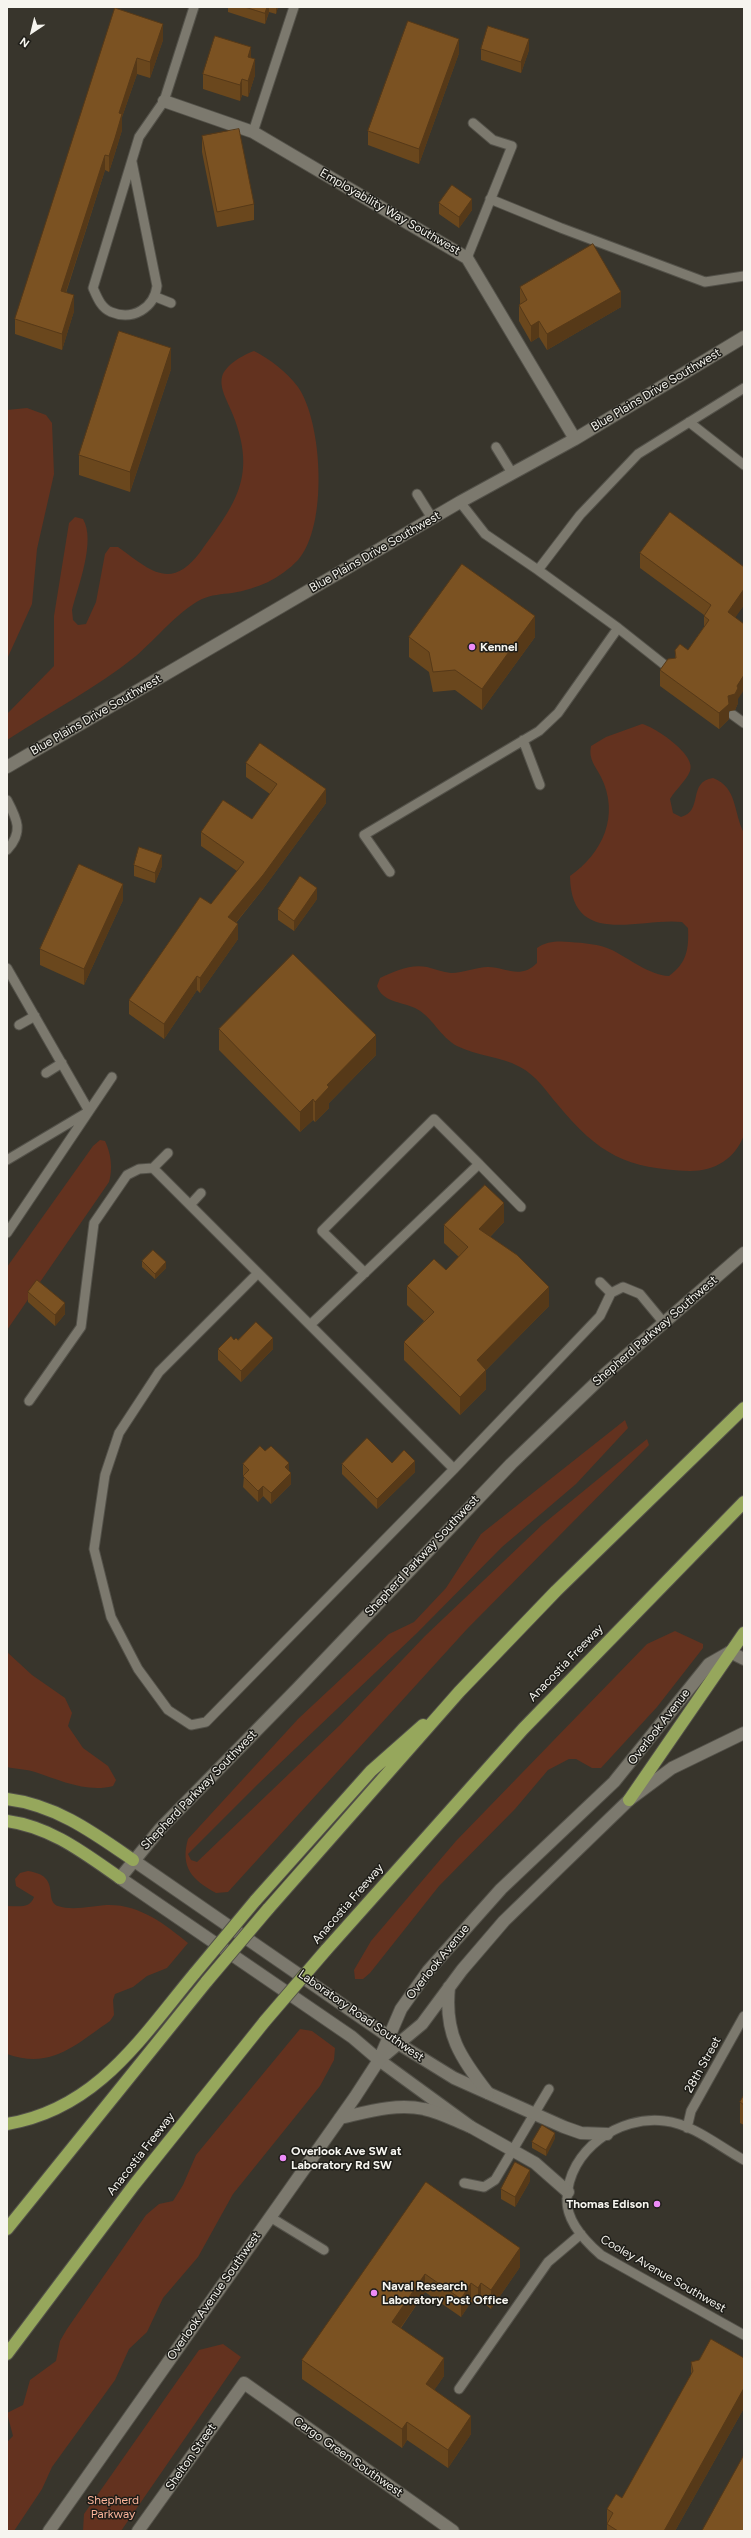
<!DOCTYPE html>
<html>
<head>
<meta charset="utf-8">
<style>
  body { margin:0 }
  #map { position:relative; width:751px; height:2538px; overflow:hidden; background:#38352c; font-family:Figtree,sans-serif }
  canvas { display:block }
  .frame { position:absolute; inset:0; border:8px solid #f6f5ef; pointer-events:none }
  .north { position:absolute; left:12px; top:12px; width:40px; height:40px; -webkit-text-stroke:3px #1e1d18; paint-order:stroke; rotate:215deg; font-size:11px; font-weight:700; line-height:16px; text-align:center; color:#f6f5ef }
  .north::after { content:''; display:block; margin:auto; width:14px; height:18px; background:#f6f5ef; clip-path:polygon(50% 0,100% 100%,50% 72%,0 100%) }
</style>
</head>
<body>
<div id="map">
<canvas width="751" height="2538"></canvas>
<div class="frame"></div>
<div class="north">N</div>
</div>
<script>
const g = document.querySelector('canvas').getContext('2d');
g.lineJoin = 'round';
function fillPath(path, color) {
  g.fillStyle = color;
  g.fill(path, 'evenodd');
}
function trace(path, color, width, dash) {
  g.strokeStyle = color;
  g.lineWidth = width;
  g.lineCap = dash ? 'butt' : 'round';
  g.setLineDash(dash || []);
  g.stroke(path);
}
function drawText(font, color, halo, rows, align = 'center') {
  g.font = font + ' Figtree,sans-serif';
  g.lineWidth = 3;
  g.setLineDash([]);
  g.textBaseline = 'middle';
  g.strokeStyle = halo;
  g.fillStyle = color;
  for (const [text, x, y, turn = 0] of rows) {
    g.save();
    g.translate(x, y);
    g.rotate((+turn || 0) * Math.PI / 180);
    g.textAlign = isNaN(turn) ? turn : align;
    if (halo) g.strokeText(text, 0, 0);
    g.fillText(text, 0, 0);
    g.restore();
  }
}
fillPath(new Path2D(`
  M254 351C270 359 287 372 298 387 323 423 328 527 298 560 280 579 257 589 232 593 222 594 211 595 202 599 179 610 156 639 136 656 96 688 50 712 7 740V714L54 666V616L69 523 75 517 83 519C96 541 78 586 72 610L73 620 78 625 86 624 96 602 105 554 110 547H118C150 570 171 592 201 551 236 503 257 476 233 415 229 404 219 389 222 377 225 365 243 355 254 351Z
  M27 408 46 415 52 423 54 474 37 549 32 604 7 659V410Z
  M642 724C655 727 697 755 690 771 686 781 676 789 670 799L673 813 681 817C704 811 687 782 713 778 738 788 733 812 744 833V1135C735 1159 715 1171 690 1171 627 1169 598 1154 558 1105 545 1090 537 1076 520 1067 500 1056 477 1056 457 1046 440 1037 432 1016 415 1008 402 1002 382 1002 377 986L380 978C395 971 410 964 427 967 435 969 443 972 451 973 464 973 476 967 488 967 506 967 520 980 537 963V948C547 941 558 941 570 942 584 943 599 944 612 950 630 959 649 975 669 976 687 963 689 949 688 928L682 922C640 917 571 949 570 876 603 853 620 815 601 777 596 767 588 759 591 746L606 737Z
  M100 1140 105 1141C111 1153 113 1169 109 1182L7 1330V1267L93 1146Z
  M625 1420 628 1428 576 1484 502 1547 417 1633 257 1785 188 1854 191 1860 197 1862 340 1725 425 1636 542 1525 647 1439 649 1445 467 1629 228 1892 216 1893C192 1880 180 1867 188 1839L298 1719 389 1634 414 1622 446 1588 481 1534Z
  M675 1631 703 1644V1648L657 1707 601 1768H592L576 1759H569L548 1770 515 1809 439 1886 370 1973 363 1979H355L354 1970 371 1941 456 1841 647 1644Z
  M7 1652 32 1675 65 1698 72 1713 68 1726 83 1748 108 1766 116 1780 113 1786C87 1793 59 1780 35 1772 26 1769 16 1769 7 1767Z
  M28 1871C62 1876 43 1900 58 1906 72 1911 93 1906 107 1905 139 1904 165 1924 188 1943L167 1968 147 1976 133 1987 115 1994 113 2000 114 2015 110 2021C76 2044 52 2070 7 2054V1906C18 1906 30 1909 34 1897L16 1886 15 1879 20 1873Z
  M300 2029 312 2031 335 2048 334 2060 320 2086 233 2194 198 2257 163 2298 147 2332 129 2349 115 2380 52 2467 42 2489 14 2531H7V2442L13 2436 7 2413 23 2405 30 2380 56 2361 60 2341 67 2329 146 2215 159 2204 173 2201 183 2185 196 2155Z
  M223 2344 241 2357 121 2531H83L84 2514 199 2350Z`), '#63321f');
const service = new Path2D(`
  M253 132 294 7
  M132 162 157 286C154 308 133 321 111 312 101 308 97 297 93 288L139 137 164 101 194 7
  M490 199 561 228 705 282 744 276
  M467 258 512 146 493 140 473 123
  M156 297 171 303
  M689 422 744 465
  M496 447 512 473
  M417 494 432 518
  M460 502 485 534 538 570 580 515 638 454 744 388
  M618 628 671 670
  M733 715 744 723
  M523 740 540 785
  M7 800C17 819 24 832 7 850
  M390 872 364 835 539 731 558 713 618 628 538 570
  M7 968 89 1111
  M19 1025 35 1016
  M46 1073 62 1063
  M7 1160 86 1113
  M153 1168 168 1153
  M190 1205 201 1193
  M7 1233 112 1077
  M365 1273 322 1231 434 1119 479 1164
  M600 1282 611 1293
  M310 1325 479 1164 521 1207
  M29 1401 81 1327 94 1223 127 1175 139 1169 153 1168 258 1273
  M454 1469 258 1273 159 1372 119 1433 105 1475 94 1549 111 1617 138 1669 168 1710 191 1725 206 1722 454 1469 600 1316 611 1293 623 1287 640 1294 664 1323
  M687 2128 691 2111 744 2016
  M744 2160C720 2147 693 2124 665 2121 619 2115 568 2150 567 2199 566 2221 586 2242 601 2255L744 2335
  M464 2183 484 2187 495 2180 549 2089
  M270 2217 324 2250
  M459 2389 548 2262 581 2234`);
const minor = new Path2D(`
  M164 101 253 132 467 258 575 439
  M7 767 460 502 575 439 744 337
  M730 1652 744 1659
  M120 1878 160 1829 298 1688 511 1464 605 1374 744 1253
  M399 2044 454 2078 564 2127 581 2133 607 2134
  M379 2060 471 2127 535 2163 568 2192
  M138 2531 244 2383 453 2531`);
const tertiary = new Path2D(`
  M133 1860 395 2041
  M120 1878 352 2037 379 2060
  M449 1987C444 2034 460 2057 488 2093
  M380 2059 422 2024 462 1970 504 1921 629 1800 672 1768 744 1733
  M340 2118C367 2112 396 2103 424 2109 440 2112 456 2121 471 2127
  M49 2531 355 2097 379 2060 401 2009 428 1971 501 1889 614 1782 709 1664 730 1652`);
const motorway = new Path2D(`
  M7 1799C56 1805 94 1833 133 1860
  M629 1800 744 1633
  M7 1821C51 1827 84 1853 120 1878
  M255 1901 371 1771 423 1725
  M268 1909 459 1692 556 1591 744 1408
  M326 1950 523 1729 744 1502
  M7 2124C97 2109 141 2038 195 1973
  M7 2229 207 1981
  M7 2354 134 2185 265 2021`);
trace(service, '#535149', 11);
trace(minor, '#535149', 14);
trace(tertiary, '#535149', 14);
trace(motorway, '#535149', 14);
trace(service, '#7c796e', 9);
trace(minor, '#7c796e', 12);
trace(tertiary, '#7c796e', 12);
trace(motorway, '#96a75c', 12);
const motorwayBridge = new Path2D(`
  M195 1973 255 1901
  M207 1981 268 1909
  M265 2021 326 1950`);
trace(motorwayBridge, '#535149', 14, []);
trace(motorwayBridge, '#96a75c', 12);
fillPath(new Path2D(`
  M228 7H278L276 14 269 12 265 24 228 12Z
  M115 8 163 40 150 78 137 74 122 117V130L115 153 109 172 105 170 66 293 74 311 62 350 15 334V319Z
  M481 49 529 50 521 73 481 60Z
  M459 53 419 164 368 145V131Z
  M251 58 255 75 248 97 242 95 240 101 203 89V74Z
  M202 136 254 204V220L217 227 202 152Z
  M439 203 472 210 459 228 439 214Z
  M520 287 621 307 547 350 539 337 531 342 519 321V305L520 304Z
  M171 369 130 492 79 475V455Z
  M640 553 744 567V605L735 617 738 703 735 710 729 711V719L719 729 660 686V670L675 658V650H688L704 627V615L640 568Z
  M409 637H535L482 710 455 690 433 692 429 672 409 657Z
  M246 763 326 803 263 889 236 923 238 939 200 993 197 990 164 1039 129 1014V1000L211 904 237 871 201 846V832L252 819 270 794 246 777Z
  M134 865 162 866 155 883 134 876Z
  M317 899 294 931 278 920V909Z
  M123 900 84 985 40 965V949Z
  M219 1029 376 1055 329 1103V1108L315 1122 313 1120 300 1132 219 1050Z
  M504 1222 490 1237 549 1306 486 1370V1389L460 1415 404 1360V1342L424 1321 407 1305V1286L446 1270 459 1257 444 1243V1225Z
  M142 1261 166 1268 155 1279 142 1267Z
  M28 1292 65 1314 55 1326 28 1302Z
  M234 1340H238L273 1349 241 1382 218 1360V1349Z
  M265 1451 289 1472 291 1484 271 1504 263 1496 258 1502 243 1487 244 1476 243 1475V1464Z
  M342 1464 415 1472 377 1509 342 1474Z
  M744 2095V2125L740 2123V2102Z
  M555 2138 546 2156 532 2148V2142Z
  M530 2181 515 2207 501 2199V2189Z
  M426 2182 520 2267 491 2309 481 2301 478 2306 471 2302 461 2317 425 2292 401 2328 444 2376 434 2390 471 2434 448 2468 407 2440 402 2448 302 2379V2360Z
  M691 2362 744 2408 675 2531H607V2509L622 2498 691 2375Z`), '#6a471d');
fillPath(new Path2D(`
  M267 7H269V12L265 24V13Z
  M276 7H278L276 14Z
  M163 24V40L150 78V62Z
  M459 39V53L419 164V149Z
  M529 39V50L521 73V62Z
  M251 47V63L248 57Z
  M137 58V74L122 117V130L109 172V156L119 113Z
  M255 59V75L248 97V81Z
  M242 79V95L240 101V85Z
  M105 155V170L61 307V291Z
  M472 199V210L459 228V217Z
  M621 292V307L547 350V334Z
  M74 295V311L62 350V334Z
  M539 321V337L531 342V326Z
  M171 348V369L130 492V472Z
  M744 589V605L728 628V612Z
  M535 616V637L482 710V689Z
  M744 675V690L738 699V703L735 710 729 711V719L719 729V713L728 696 737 686Z
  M326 789V803L263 889 228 932V917Z
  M162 855V866L155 883V873Z
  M123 884V900L84 985V969Z
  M317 888V899L294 931V921Z
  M238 924V939L200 993V978Z
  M197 976V990L164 1039V1024Z
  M376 1035V1055L329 1103V1108L315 1122V1102L327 1085Z
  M313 1099V1120L300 1132V1112Z
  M504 1203V1222L479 1248V1229Z
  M166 1262V1268L155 1279V1274Z
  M549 1287V1306L477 1379V1360Z
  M65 1303V1314L55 1326V1315Z
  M273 1338V1349L241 1382V1371Z
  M486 1370V1389L460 1415V1397Z
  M415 1461V1472L377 1509V1499Z
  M289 1463V1474L285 1467Z
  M291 1473V1484L271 1504V1493Z
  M263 1486V1496L258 1502V1491Z
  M555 2133V2138L546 2156V2150Z
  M530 2170V2181L515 2207V2197Z
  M520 2248V2267L491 2309V2290Z
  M425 2274V2292L392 2340V2322Z
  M471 2283V2302L461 2317V2299Z
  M481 2283V2301L478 2306V2288Z
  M444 2358V2376L426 2402V2384Z
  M744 2388V2408L675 2531H664Z
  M471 2416V2434L448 2468V2450Z
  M407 2422V2440L402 2448V2429Z`), '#563918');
const building = new Path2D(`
  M245 7H267L265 13Z
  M115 8 163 24 150 62 137 58 119 113 122 114 115 138 109 156 105 155 61 291 74 295 62 334 15 319Z
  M408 21 459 39 419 149 368 131Z
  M488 26 529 39 521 62 481 49Z
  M215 36 251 47 248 57 255 59 248 81 242 79 240 85 203 74Z
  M239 129 254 204 217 212 202 136Z
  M452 185 472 199 459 217 439 203Z
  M593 244 621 292 547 334 539 321 531 326 519 305 527 300 520 287Z
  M119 331 171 348 130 472 79 455Z
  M670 512 744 567V589L728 612 744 624V675L737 686 738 688 735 694 728 696 729 704 719 713 660 670 668 659 676 658 675 650 680 644 688 650 709 620 704 616 711 605 640 553Z
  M462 564 535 616 482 689 455 670 433 672 429 652 409 637Z
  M260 743 326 789 263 875 228 917 238 924 200 978 197 976 164 1024 129 1000 200 897 211 904 244 862 201 832 223 800 252 819 277 784 246 763Z
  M139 847 162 855 155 873 134 865Z
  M79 864 123 884 84 969 40 949Z
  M300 876 317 888 294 921 278 909Z
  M293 954 376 1035 327 1085 329 1087 315 1102 313 1099 300 1112 219 1029Z
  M485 1185 504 1203 479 1229 517 1255 549 1287 477 1360 486 1370 460 1397 404 1342 434 1312 407 1286 434 1259 446 1270 468 1247 444 1225Z
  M153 1250 166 1262 155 1274 142 1261Z
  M37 1280 65 1303 55 1315 28 1292Z
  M256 1322 273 1338 241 1371 218 1349 231 1336 234 1340 236 1338 238 1340Z
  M367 1438 392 1463 404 1450 415 1461 377 1499 342 1464Z
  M260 1446 265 1451 271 1446 289 1463 285 1467 291 1473 271 1493 263 1486 258 1491 243 1476 249 1470 243 1464Z
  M744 2095V2105L740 2102Z
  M542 2125 555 2133 546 2150 532 2142Z
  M515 2162 530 2170 515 2197 501 2189Z
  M426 2182 520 2248 491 2290 481 2283 478 2288 471 2283 461 2299 425 2274 392 2322 444 2358 426 2384 471 2416 448 2450 407 2422 402 2429 302 2360Z
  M711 2339 744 2358V2388L664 2531H617H618L607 2524 613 2513 607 2509 616 2494 622 2498 693 2371 691 2362 699 2360Z
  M744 2455V2531H702Z`);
fillPath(building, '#7b5222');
trace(building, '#563918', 1);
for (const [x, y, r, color] of [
  [472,647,4,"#ee8bf8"],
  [283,2158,4,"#ee8bf8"],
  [657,2204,4,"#ee8bf8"],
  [374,2293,4,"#ee8bf8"]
]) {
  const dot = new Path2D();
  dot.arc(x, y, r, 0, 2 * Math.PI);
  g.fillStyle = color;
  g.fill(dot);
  trace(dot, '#1e1d18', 1.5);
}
drawText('12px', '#f6f5ef', '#1e1d18', [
  ["Employability Way Southwest",390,212,30],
  ["Blue Plains Drive Southwest",656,390,-31],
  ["Blue Plains Drive Southwest",375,552,-30],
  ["Blue Plains Drive Southwest",96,715,-30],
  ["Shepherd Parkway Southwest",655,1331,-41],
  ["Shepherd Parkway Southwest",422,1556,-47],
  ["Anacostia Freeway",566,1663,-46],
  ["Overlook Avenue",659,1727,-52],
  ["Shepherd Parkway Southwest",199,1790,-46],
  ["Anacostia Freeway",348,1904,-49],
  ["Overlook Avenue",438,1962,-51],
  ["Laboratory Road Southwest",361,2016,35],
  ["28th Street",703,2065,-61],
  ["Anacostia Freeway",141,2154,-52],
  ["Cooley Avenue Southwest",663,2274,30],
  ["Overlook Avenue Southwest",214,2296,-55],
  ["Shelton Street",191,2457,-55],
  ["Cargo Green Southwest",348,2457,35]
]);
drawText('bold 12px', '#f6f5ef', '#1e1d18', [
  ["Kennel",480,647],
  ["Overlook Ave SW at",291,2151],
  ["Laboratory Rd SW",291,2165],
  ["Thomas Edison",649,2204,"right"],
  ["Naval Research",382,2286],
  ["Laboratory Post Office",382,2300]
], 'left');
drawText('12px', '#fab399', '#1e1d18', [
  ["Shepherd",113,2500],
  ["Parkway",113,2514]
]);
</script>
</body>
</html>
